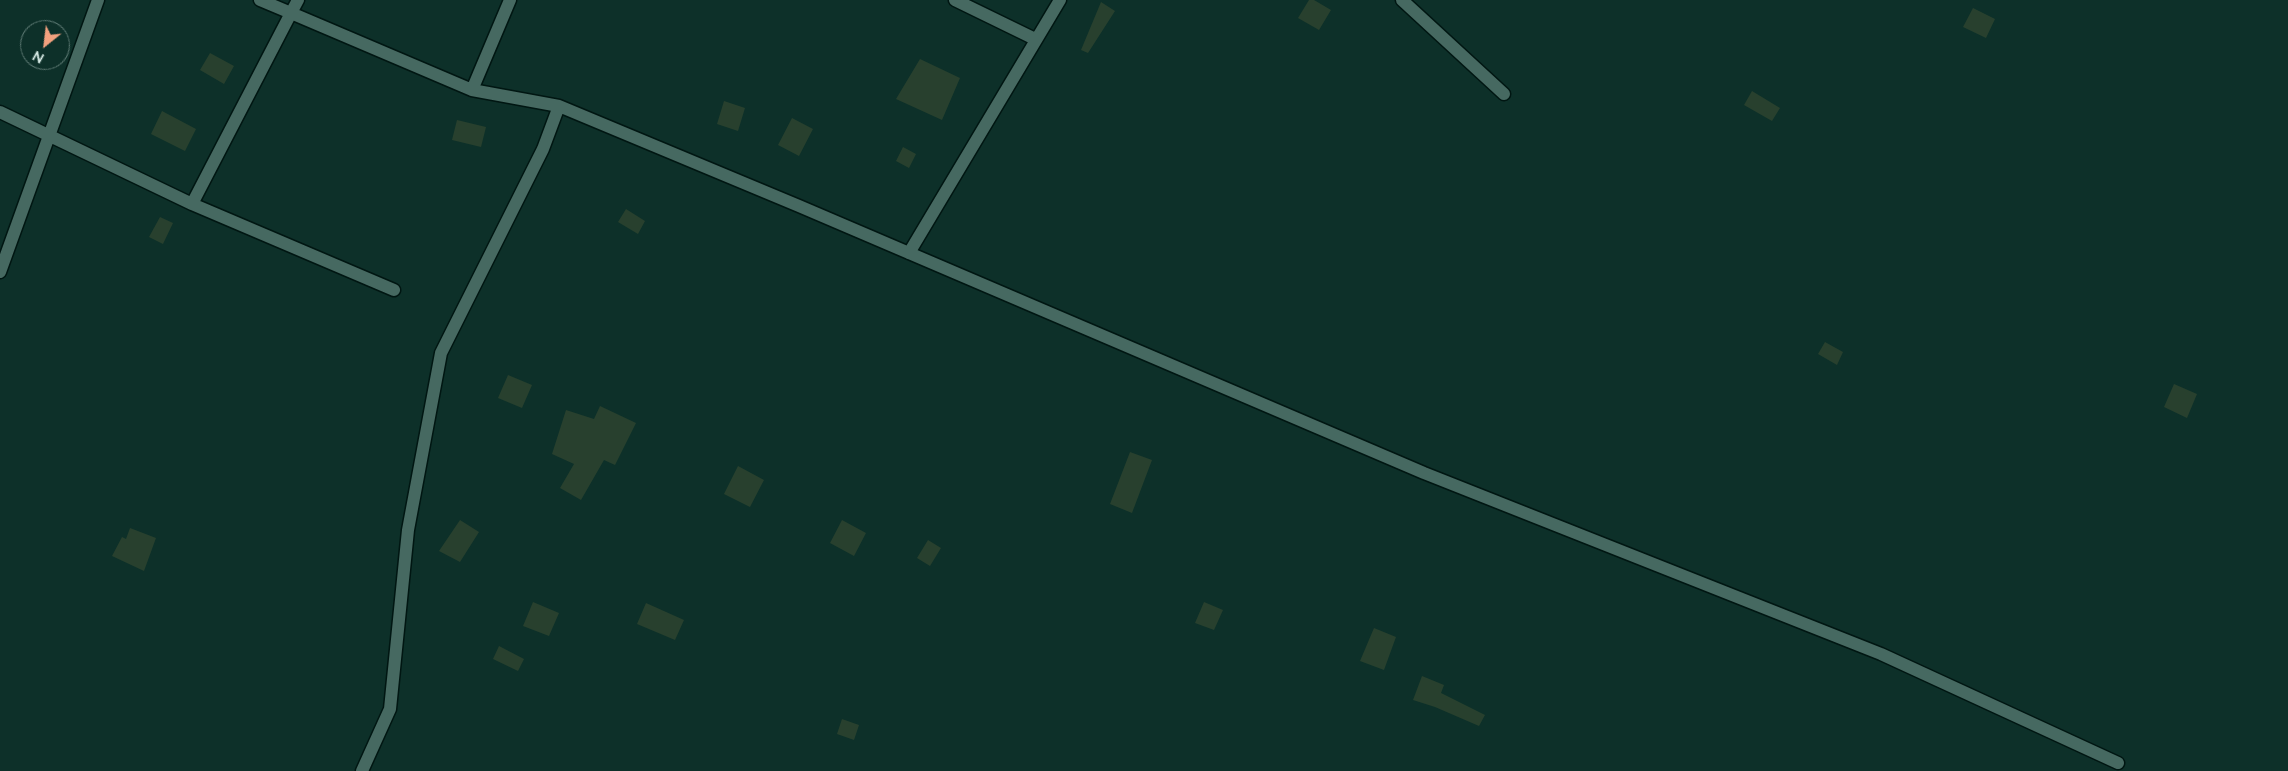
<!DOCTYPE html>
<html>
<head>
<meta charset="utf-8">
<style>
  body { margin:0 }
  #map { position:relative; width:2288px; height:771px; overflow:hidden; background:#0d3029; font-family:Mulish,sans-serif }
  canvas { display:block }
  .north { position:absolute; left:20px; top:20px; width:50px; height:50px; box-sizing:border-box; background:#0d3029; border:1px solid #5f7b75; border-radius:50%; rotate:209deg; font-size:14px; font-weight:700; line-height:20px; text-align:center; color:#d9ece7 }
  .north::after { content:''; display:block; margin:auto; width:18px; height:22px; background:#f2a17e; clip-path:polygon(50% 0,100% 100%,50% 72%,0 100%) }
</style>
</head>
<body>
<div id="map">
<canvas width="2288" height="771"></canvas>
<div class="north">N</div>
</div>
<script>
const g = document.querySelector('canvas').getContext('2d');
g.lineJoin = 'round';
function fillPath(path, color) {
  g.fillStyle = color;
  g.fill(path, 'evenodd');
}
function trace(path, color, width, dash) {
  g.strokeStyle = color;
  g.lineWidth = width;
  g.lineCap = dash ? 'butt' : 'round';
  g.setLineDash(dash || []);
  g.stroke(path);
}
fillPath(new Path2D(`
  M1309 0H1314L1331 10 1319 30 1298 18Z
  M1101 2 1115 11 1088 53 1081 50Z
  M1973 8 1995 19 1986 38 1963 27Z
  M210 53 234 66 224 84 200 70Z
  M920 59 960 78 942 120 896 99Z
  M1752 91 1780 108 1772 121 1744 105Z
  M724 101 745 108 738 131 717 124Z
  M162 111 196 129 185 151 151 134Z
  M792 118 813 129 799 156 778 145Z
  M457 120 486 127 481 147 452 140Z
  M903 147 916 154 909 168 896 161Z
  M626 209 645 221 638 234 618 222Z
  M160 217 173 223 163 244 149 237Z
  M1825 342 1843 352 1837 365 1818 354Z
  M508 375 532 385 522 408 498 398Z
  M2174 384 2197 394 2187 418 2164 407Z
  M600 406 636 423 615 465 604 460 581 500 560 488 574 464 552 454 566 410 594 419Z
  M1130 452 1152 460 1132 513 1110 504Z
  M738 466 764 480 750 507 724 494Z
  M460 520 479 532 460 562 439 551Z
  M842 520 866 533 854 556 830 543Z
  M130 528 156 538 144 571 112 556 122 537 126 539Z
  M928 540 941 548 930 566 917 558Z
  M533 602 559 613 549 636 523 626Z
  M1204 602 1223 610 1214 630 1195 623Z
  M646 603 684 620 675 640 637 624Z
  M1374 628 1396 637 1384 670 1360 661Z
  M499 646 524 659 518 671 493 659Z
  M1422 676 1444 685 1441 693 1485 715 1479 726 1435 707 1413 700Z
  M842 719 859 725 854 740 837 734Z`), '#28402e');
const minor = new Path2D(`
  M260 0 291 13 298 0
  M955 0 1035 39
  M1402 0 1504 94
  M472 90 559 106 799 206 1424 473 1881 654 2118 763
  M0 112 192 204
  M909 253 1060 0
  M0 272 98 0
  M394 290 192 204 291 13 472 90 510 0
  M362 771 390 709 408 530 441 353 543 149 559 106`);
trace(minor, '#001612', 15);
trace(minor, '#466961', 12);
</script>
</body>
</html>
